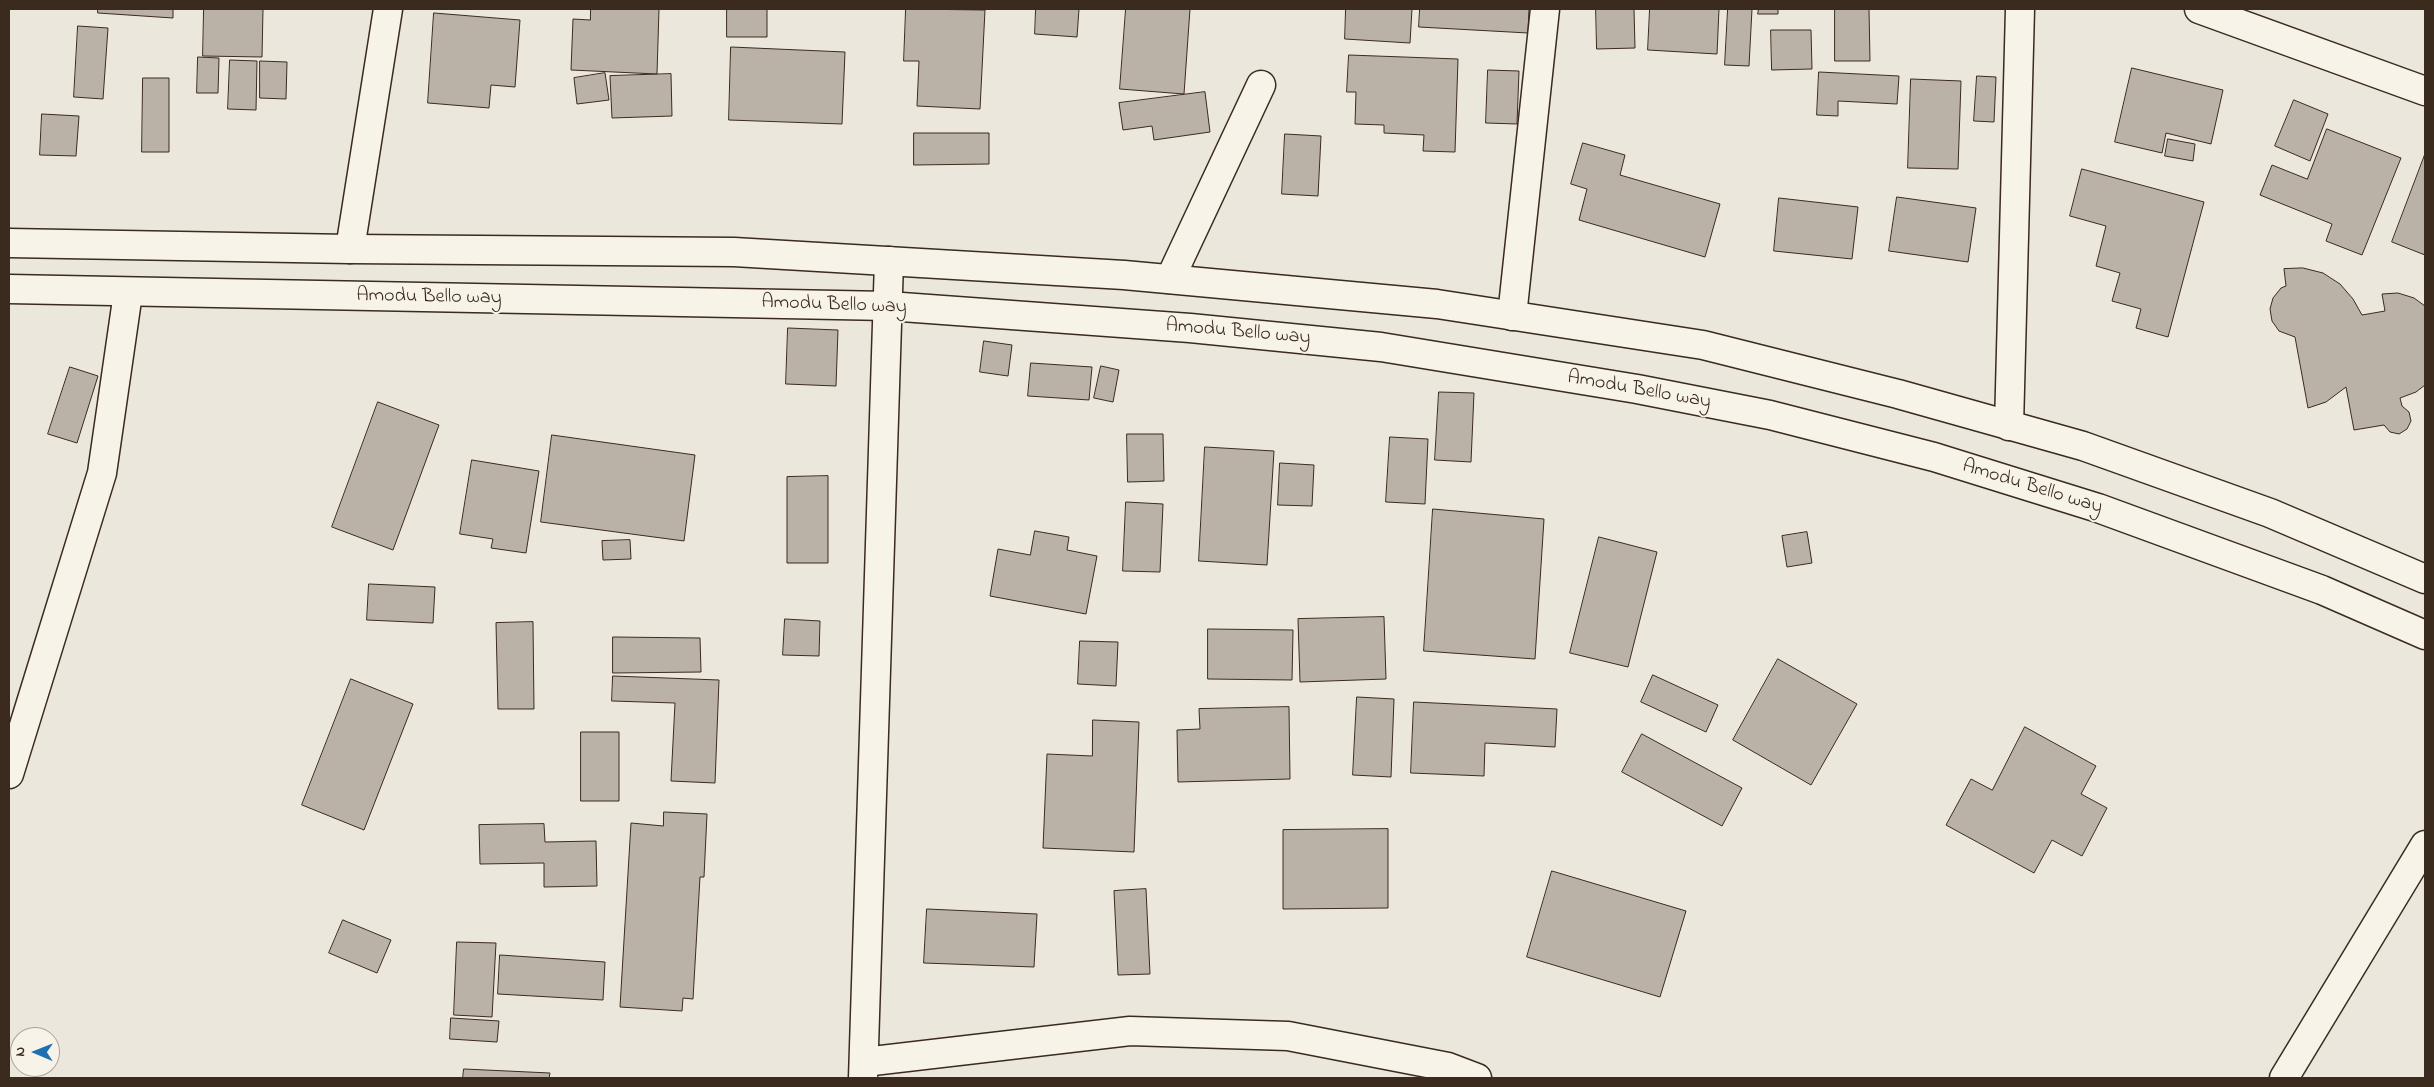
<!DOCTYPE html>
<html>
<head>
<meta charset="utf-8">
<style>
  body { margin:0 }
  #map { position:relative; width:2434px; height:1087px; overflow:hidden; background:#ece7dc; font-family:"Indie Flower",sans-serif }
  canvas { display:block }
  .frame { position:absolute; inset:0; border:10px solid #3b2a1e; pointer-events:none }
  .north { position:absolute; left:10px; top:1027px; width:50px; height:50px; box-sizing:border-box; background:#f7f3e8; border:1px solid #aca397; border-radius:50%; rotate:271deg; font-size:14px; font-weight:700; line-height:20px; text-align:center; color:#3b2a1e }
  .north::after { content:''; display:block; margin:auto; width:18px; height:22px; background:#1f6fb2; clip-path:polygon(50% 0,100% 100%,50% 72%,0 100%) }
</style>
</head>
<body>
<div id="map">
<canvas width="2434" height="1087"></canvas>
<div class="frame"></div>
<div class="north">N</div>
</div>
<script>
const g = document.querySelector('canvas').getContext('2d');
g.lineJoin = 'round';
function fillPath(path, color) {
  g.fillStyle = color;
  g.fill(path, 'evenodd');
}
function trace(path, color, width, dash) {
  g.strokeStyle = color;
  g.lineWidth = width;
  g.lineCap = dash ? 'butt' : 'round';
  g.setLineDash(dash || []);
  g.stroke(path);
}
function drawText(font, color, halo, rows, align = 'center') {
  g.font = font + ' "Indie Flower",sans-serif';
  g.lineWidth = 4;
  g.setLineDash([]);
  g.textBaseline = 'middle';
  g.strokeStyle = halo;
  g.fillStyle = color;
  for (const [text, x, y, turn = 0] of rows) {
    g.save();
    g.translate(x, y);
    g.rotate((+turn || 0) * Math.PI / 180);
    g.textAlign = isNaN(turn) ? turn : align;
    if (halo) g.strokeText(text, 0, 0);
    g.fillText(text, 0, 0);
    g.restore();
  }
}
const building = new Path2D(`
  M98 9H173V18L98 13Z
  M204 9H263L262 57 203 56Z
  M591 9H659L657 74 571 70 573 19 590 20Z
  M727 9H767V37H727Z
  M906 9 985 10 980 109 917 106 919 61H904Z
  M1036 9H1079L1077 37 1035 34Z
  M1126 9H1190L1184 94 1120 89Z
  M1346 9H1412L1410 43 1345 39Z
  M1420 9H1529L1528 33 1419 27Z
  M1596 9H1634L1635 48 1597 49Z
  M1650 9H1719L1717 54 1648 50Z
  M1728 9H1752L1749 66 1725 65Z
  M1759 9H1778V14H1758Z
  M1835 9H1869L1870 61H1835Z
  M434 13 520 20 515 87 491 85 489 108 428 103Z
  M78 26 108 28 103 99 74 97Z
  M1771 30H1811L1812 69 1772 70Z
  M731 47 845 52 842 124 729 120Z
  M1349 55 1458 59 1455 152 1423 151 1424 135 1384 133V125L1355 124 1356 92H1347Z
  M198 57 219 58 218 93H197Z
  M230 60 257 61 256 110 228 109Z
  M260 61 287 62 286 99 260 98Z
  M2132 68 2223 90 2211 144 2166 133 2162 153 2115 142Z
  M1488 70 1519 71 1517 124 1486 123Z
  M1819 72 1899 76 1897 104 1838 101V116L1817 115Z
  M605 73 609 100 577 104 574 78Z
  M671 74 672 116 612 118 610 76Z
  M1977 76 1996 77 1994 122 1974 121Z
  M143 78H169V152H142Z
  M1911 79 1961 81 1958 169 1908 168Z
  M1205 92 1210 132 1154 140 1152 126 1123 130 1119 103Z
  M2294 100 2328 114 2310 161 2275 146Z
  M42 114 79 116 76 156 40 155Z
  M2327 129 2401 158 2362 255 2326 241 2332 224 2260 195 2272 165 2307 179Z
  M914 133H989V164L914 165Z
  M1285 134 1321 136 1318 196 1282 194Z
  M2168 139 2195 144 2193 161 2165 156Z
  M1583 143 1625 155 1620 175 1720 204 1705 257 1579 220 1587 189 1571 184Z
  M2425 154V255L2392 242Z
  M2082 169 2204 202 2168 337 2136 328 2141 309 2112 301 2120 273 2096 266 2106 226 2070 216Z
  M1897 197 1976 208 1968 262 1889 251Z
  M1779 198 1858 207 1852 259 1774 251Z
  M2303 268 2323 273 2340 284 2353 299 2362 315 2385 311 2382 294 2398 293 2414 298 2425 306V385L2416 392 2400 398 2402 406 2409 412 2411 421 2407 429 2399 434 2390 432 2384 425 2354 430 2346 387 2326 402 2308 408 2295 337 2279 331 2272 321 2270 309 2273 298 2281 288 2286 286 2284 269Z
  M788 328 838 330 836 386 786 384Z
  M984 341 1012 345 1008 376 980 372Z
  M1031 363 1092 367 1089 400 1028 396Z
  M1101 366 1119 370 1113 402 1094 398Z
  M70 367 98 376 77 443 48 434Z
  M1439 392 1474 393 1471 462 1435 460Z
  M378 402 439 425 393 550 332 527Z
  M1127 434H1163L1164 481 1128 482Z
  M552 435 695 455 684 541 541 522Z
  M1390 437 1428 439 1425 504 1386 502Z
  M1205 447 1274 451 1267 565 1199 561Z
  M472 460 539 471 526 553 491 548 493 539 460 534Z
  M1280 463 1314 465 1312 506 1278 505Z
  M828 476V563H787V477Z
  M1126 502 1163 504 1160 572 1123 571Z
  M1433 509 1544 519 1535 659 1424 651Z
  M1035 531 1069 537 1067 550 1097 556 1086 614 990 596 998 549 1030 555Z
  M1807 532 1812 563 1787 567 1782 536Z
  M1599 537 1657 552 1628 667 1570 653Z
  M630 540 631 559 603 560 602 541Z
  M369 584 435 587 433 623 367 620Z
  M1384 617 1386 679 1300 682 1298 619Z
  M785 619 820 621 819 656 783 655Z
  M533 622 534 709H498L496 623Z
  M1208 629 1293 630 1292 680 1208 679Z
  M613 637 700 638 701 672 613 673Z
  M1080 641 1118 642 1116 686 1078 684Z
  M1778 659 1857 704 1811 785 1733 740Z
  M1653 675 1718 705 1706 732 1641 702Z
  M613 676 719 680 715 783 671 781 675 703 612 701Z
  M351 679 413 704 364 830 302 805Z
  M1357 697 1394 699 1391 777 1353 775Z
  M1414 702 1557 709 1555 747 1485 743 1484 776 1411 773Z
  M1289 707 1290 779 1178 782 1177 730 1200 729 1199 709Z
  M1093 720 1139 722 1134 852 1043 848 1047 754 1092 756Z
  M2025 727 2096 766 2081 794 2107 808 2082 856 2052 840 2034 873 1946 825 1971 779 1992 790Z
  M581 732H619V801H581Z
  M1642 734 1742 788 1722 826 1622 772Z
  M664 812 707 814 704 877H700L693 999 683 998 682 1011 620 1007 631 823 663 826Z
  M544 824 545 842 596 841 597 886 544 887V863L480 864 479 825Z
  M1388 829V908L1283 909V830Z
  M1552 871 1686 911 1660 997 1527 957Z
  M1146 889 1150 974 1118 975 1114 891Z
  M927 909 1037 914 1034 967 924 963Z
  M343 920 391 940 377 973 329 953Z
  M457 942 496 943 492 1017 454 1015Z
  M500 955 605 962 603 1000 498 994Z
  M451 1018 499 1021 497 1042 450 1039Z
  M464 1069 550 1073 549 1078H463Z`);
fillPath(building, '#bab2a7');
trace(building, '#3b2a1e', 1);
const minor = new Path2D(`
  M2199 9 2425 91
  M350 249 388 9
  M1170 279 1261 85
  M1512 316 1545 9
  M2009 426 2020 9
  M9 774 102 473 128 293
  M864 1062 1130 1031 1288 1036 1448 1067 1477 1078
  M863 1078 889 261
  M2284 1078 2425 845`);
const major = new Path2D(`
  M9 243 350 249 734 252 1124 275 1437 304 1703 345 1898 394 2083 446 2270 513 2425 579
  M9 289 888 306 1190 328 1381 347 1637 389 1770 415 1934 457 2098 508 2322 590 2425 635`);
trace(minor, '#3b2a1e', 31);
trace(major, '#3b2a1e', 31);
trace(minor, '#f7f3e8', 28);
trace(major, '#f7f3e8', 28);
drawText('20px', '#3b2a1e', '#f7f3e8', [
  ["Amodu Bello way",429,298,1],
  ["Amodu Bello way",834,306,2],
  ["Amodu Bello way",1238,333,5],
  ["Amodu Bello way",1639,391,10],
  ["Amodu Bello way",2032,488,17]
]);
</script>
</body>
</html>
